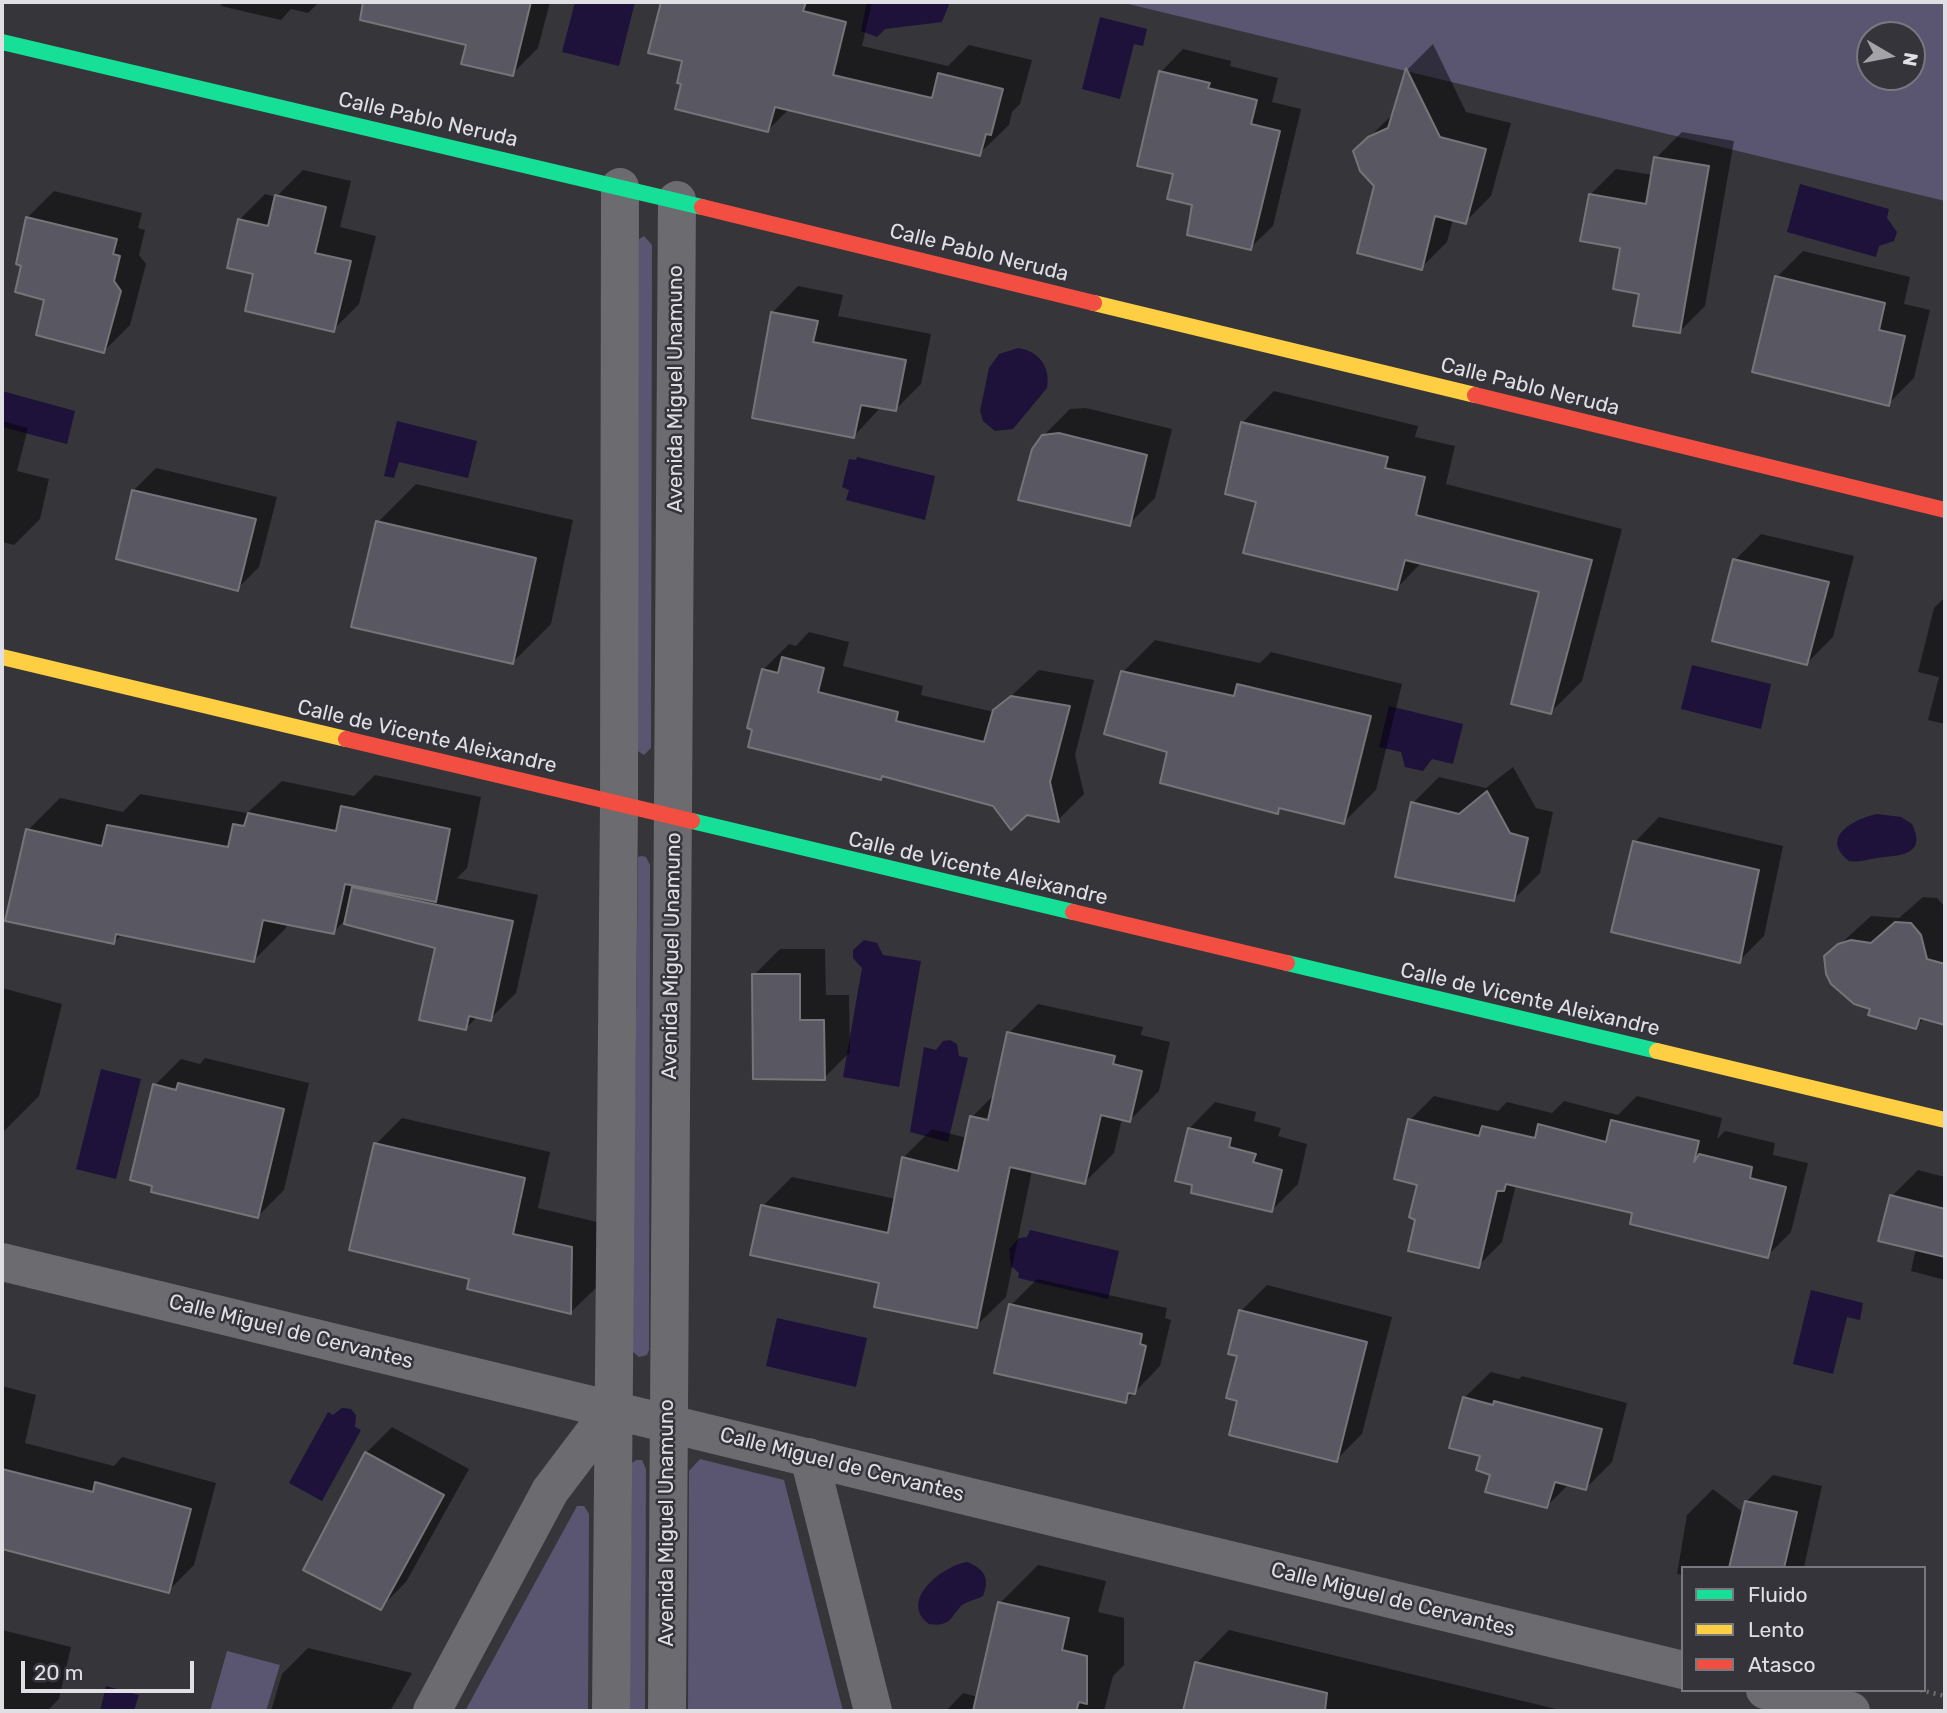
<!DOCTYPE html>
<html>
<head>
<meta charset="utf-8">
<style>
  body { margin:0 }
  #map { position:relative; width:1947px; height:1713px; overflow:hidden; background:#36353a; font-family:Rubik,sans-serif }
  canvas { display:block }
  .frame { position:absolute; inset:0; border:4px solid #e0dfe4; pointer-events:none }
  .legend { position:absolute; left:1681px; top:1566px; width:245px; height:126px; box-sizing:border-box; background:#35343b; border:2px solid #79787f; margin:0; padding:9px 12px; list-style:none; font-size:21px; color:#e0dfe4 }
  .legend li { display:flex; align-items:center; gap:14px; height:35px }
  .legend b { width:35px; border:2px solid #79787f }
  .north { position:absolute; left:1856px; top:21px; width:70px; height:70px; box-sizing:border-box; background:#35343b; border:2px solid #79787f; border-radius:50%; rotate:100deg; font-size:19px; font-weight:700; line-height:28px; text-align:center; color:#e0dfe4 }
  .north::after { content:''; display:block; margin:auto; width:24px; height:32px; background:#a4a4a8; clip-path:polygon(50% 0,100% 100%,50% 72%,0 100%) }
  .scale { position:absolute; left:21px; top:1661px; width:173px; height:32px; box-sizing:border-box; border:4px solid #e0dfe4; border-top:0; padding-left:9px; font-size:21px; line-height:24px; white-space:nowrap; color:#e0dfe4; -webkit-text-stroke:5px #35343b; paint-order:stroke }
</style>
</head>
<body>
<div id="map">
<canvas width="1947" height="1713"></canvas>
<div class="frame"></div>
<ul class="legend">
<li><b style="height:9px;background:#16e098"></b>Fluido</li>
<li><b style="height:9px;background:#ffcf43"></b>Lento</li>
<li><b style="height:9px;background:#f24e42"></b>Atasco</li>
</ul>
<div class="north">N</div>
<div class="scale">20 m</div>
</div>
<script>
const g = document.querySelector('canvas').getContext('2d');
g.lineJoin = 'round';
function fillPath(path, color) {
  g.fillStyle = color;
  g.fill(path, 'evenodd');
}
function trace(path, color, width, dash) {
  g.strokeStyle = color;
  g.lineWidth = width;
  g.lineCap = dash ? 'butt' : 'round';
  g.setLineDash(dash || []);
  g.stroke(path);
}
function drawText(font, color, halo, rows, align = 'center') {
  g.font = font + ' Rubik,sans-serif';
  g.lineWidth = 5;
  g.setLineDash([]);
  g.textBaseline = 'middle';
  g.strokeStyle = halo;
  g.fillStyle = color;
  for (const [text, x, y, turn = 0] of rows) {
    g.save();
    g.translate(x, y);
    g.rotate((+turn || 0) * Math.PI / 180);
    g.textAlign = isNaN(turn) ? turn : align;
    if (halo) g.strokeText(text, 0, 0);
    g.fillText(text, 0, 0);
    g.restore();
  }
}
fillPath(new Path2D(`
  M1120 2H1945V201ZM1870 35H1912V77H1870Z
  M644 236 652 245 651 748 644 755 636 750V241Z
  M642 856 646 857 650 865 649 1350 647 1355 639 1357 632 1351 638 857Z
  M700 1459 784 1480 843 1711H688L689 1471Z
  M636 1460H642L646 1469 645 1711H629L632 1463Z
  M577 1506H584L589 1514 588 1711H465Z
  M227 1651 280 1665 266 1711H210Z`), '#5a5671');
fillPath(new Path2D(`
  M575 2H635L619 66 562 52Z
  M867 2H950L942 22 885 29 877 37 861 31Z
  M1100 17 1147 29 1143 46 1134 44 1120 99 1082 89Z
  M1800 184 1889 209 1887 218 1897 232 1894 241 1879 246 1876 257 1787 232Z
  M1018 348C1039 351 1051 367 1047 388L1013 429 995 431 983 421 980 411 989 368 999 354Z
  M2 391 75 411 67 444 2 427Z
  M397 421 477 441 468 478 399 462 394 478 384 476Z
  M857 457 935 476 925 520 846 500 849 490 842 487 849 459 856 460Z
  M1692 665 1771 684 1761 729 1681 709Z
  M1389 706 1463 724 1453 764 1432 759 1423 771 1405 767 1401 752 1379 747Z
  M1877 814 1901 817 1912 824C1928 857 1897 855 1877 858 1867 859 1860 863 1849 861 1819 837 1854 819 1877 814Z
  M864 940 877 943 883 955 921 961 899 1087 843 1077 862 968 853 958V950Z
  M950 1040 957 1044 959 1056 968 1058 948 1142 910 1132 924 1047 936 1050 943 1041Z
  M101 1069 141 1079 116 1179 76 1169Z
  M1030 1230 1119 1251 1108 1299 1018 1278 1019 1273 1011 1266 1009 1249 1019 1238 1027 1237Z
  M1811 1290 1863 1303 1860 1320 1847 1317 1833 1374 1793 1364Z
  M777 1318 867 1338 856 1387 766 1366Z
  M342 1408 351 1409 356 1415 355 1427 361 1430 322 1501 289 1483 328 1412 333 1415Z
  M967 1562C985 1569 990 1579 983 1596 976 1600 966 1601 961 1606 950 1619 949 1627 929 1624 898 1601 942 1566 967 1562Z
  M106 1686 139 1695 134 1711H100Z`), '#1e123a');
fillPath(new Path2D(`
  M222 2H319L308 13 291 9 281 20 221 6Z
  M449 2H550L538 48 512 74 468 43 441 37Z
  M662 2H872L862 46 948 66 969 45 1032 60 1020 104 1012 112 1009 125 979 154 789 109 768 130 684 83V60L650 52Z
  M1433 44 1466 112 1511 123 1491 196 1465 222 1453 219 1447 242 1421 268 1355 151 1394 113 1408 69Z
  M1183 49 1231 61 1230 66 1278 78 1272 102 1301 109 1273 226 1250 248 1194 204 1175 173 1161 72Z
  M1682 132 1734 141 1705 306 1679 332 1641 293 1622 246 1590 195 1616 169 1653 175 1656 158Z
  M303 170 351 181 340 227 376 236 359 304 333 330 255 273 239 220 265 194 276 197Z
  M54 191 142 213 138 228 145 230 139 255 146 264 130 325 104 351 46 298 24 265 28 217Z
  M1803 251 1910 277 1904 304 1930 310 1914 378 1888 404 1777 277Z
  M798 286 843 295 838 316 931 334 921 384 895 410 881 407 854 436 772 313Z
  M1274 391 1418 426 1415 437 1455 446 1446 484 1622 529 1582 681 1551 712 1541 591 1422 562 1397 588 1258 501 1243 422Z
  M1086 408 1172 429 1155 498 1129 524 1043 436 1070 409Z
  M2 421 28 428 17 471 49 479 40 519 14 545 2 542Z
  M156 468 277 497 259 567 237 589 118 558 134 490Z
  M416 484 573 520 551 624 513 662 378 522Z
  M1761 534 1854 556 1833 637 1807 663 1735 560Z
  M1945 597V724L1928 720 1939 677 1918 672 1934 608Z
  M809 632 849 642 843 666 923 686 921 695 994 712 1039 670 1094 680 1075 755 1084 794 1058 820 994 804 763 670 789 644 796 646Z
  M1155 640 1260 663 1271 652 1402 684 1376 790 1344 822 1282 807 1278 812 1169 751 1123 672Z
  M1513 767 1536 808 1553 812 1540 873 1514 899 1413 803 1439 777 1486 788Z
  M375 775 481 797 467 868 457 878 538 895 516 993 490 1019 478 1016 466 1028 437 947 343 922 334 932 287 923 286 928 254 960 122 934 113 943 28 830 60 798 123 812 140 794 247 813 282 781 354 796Z
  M1659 817 1783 846 1764 936 1739 961 1635 842Z
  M1923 897 1937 898 1945 907V1023L1925 1018 1915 1027 1872 1007 1826 957 1871 916 1899 918Z
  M780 949H825L826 995H849L850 1052 824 1078 754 975Z
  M2 988 62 1004 39 1096 2 1133Z
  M1038 1004 1143 1027 1141 1035 1170 1042 1159 1091 1130 1120 1122 1118 1114 1153 1085 1182 1032 1170 1006 1297 976 1326 881 1282 763 1206 792 1177 896 1199 903 1158 932 1129 967 1138 972 1117 996 1093 1009 1033Z
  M205 1058 309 1083 284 1190 258 1216 155 1085 181 1059 200 1064Z
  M1434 1096 1498 1111 1507 1102 1552 1113 1564 1101 1618 1115 1637 1096 1722 1118 1717 1139 1725 1131 1775 1143 1773 1155 1808 1163 1791 1232 1767 1256 1634 1211 1516 1184 1502 1242 1478 1266 1417 1219 1419 1184 1410 1120Z
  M1215 1102 1256 1112 1254 1121 1281 1128 1278 1136 1307 1144 1298 1184 1272 1210 1194 1184 1189 1129Z
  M402 1118 550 1152 538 1208 597 1222V1287L571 1312 471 1278 376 1144Z
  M1918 1170 1945 1177V1280L1911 1271 1916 1248 1892 1196Z
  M1037 1279 1167 1308 1165 1318 1171 1320 1160 1366 1126 1401 1011 1305Z
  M1267 1285 1392 1317 1362 1434 1336 1460 1239 1400 1241 1311Z
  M1491 1372 1519 1379 1522 1376 1627 1403 1612 1462 1586 1488 1569 1484 1547 1506 1492 1474 1482 1455 1464 1398Z
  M2 1386 36 1395 25 1443 114 1466 122 1457 216 1483 194 1565 168 1591 70 1554 2 1538Z
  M392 1427 469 1469 406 1582 380 1608 366 1453Z
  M1773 1475 1822 1486 1804 1567 1683 1568V1575L1677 1574 1687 1515 1713 1489 1744 1513 1747 1501Z
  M1038 1565 1106 1581 1098 1612 1124 1618V1665L1113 1676 1104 1711H946L963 1693 978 1697 1000 1603Z
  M2 1630 71 1647 59 1699 47 1711H2Z
  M1229 1630 1556 1709V1711H1185L1197 1663Z
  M308 1648 412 1673 390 1711H271L282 1674Z`), '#0007');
const building = new Path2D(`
  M363 2H531L513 76 461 64 466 45 360 20Z
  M661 2H806L803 11 846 22 833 75 932 98 938 73 1003 89 991 135 986 134 980 156 775 107 768 132 675 109 681 84 677 83 682 61 648 53Z
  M1406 68 1440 137 1486 149 1466 224 1435 216 1422 270 1357 253 1374 186 1360 171 1353 151 1368 137 1388 128Z
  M1159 71 1210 83 1208 88 1257 100 1251 124 1280 131 1251 250 1187 235 1192 205 1167 199 1173 174 1137 166Z
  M1654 157 1709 166 1680 333 1633 326 1639 294 1613 289 1620 248 1580 241 1589 194 1646 204Z
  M275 195 326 207 315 253 351 261 334 332 245 311 253 274 227 268 238 219 268 226Z
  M26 217 117 239 113 254 120 256 114 281 121 291 104 353 36 335 44 300 15 292 21 266 16 264Z
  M1775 276 1885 303 1879 330 1905 336 1889 406 1752 372Z
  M771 312 818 321 813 342 906 360 896 411 861 405 854 438 752 418Z
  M1241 422 1388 457 1385 468 1425 477 1416 515 1592 560 1551 714 1511 704 1539 592 1405 560 1397 590 1243 553 1256 502 1225 494Z
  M1059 433 1147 455 1130 526 1018 500 1032 449 1042 435Z
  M132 490 256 519 238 591 116 559Z
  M376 521 536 558 513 664 351 627Z
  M1733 559 1829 582 1807 665 1712 641Z
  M782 657 824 668 818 692 898 712 896 721 984 742 993 710 1011 696 1070 706 1050 782 1059 822 1027 815 1011 830 993 806 882 776 881 780 748 747 752 730 747 728 762 669 778 673Z
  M1121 671 1234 696 1237 684 1371 716 1344 824 1279 808 1278 814 1160 783 1167 752 1104 734Z
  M1487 791 1510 833 1528 838 1514 901 1395 877 1411 802 1459 814Z
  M341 806 450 829 436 902 345 884 334 934 263 920 254 962 116 934 114 944 5 921 26 829 102 846 107 825 228 847 233 824 244 826 248 813 336 831Z
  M1633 841 1759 870 1740 963 1611 932Z
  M352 887 513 921 491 1021 469 1016 466 1030 419 1020 435 948 344 924Z
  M1895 922 1911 923 1921 935 1927 959 1945 964V1025L1920 1018 1916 1029 1868 1015 1870 1009 1854 1004 1831 984 1826 974 1824 956 1838 944 1851 940 1871 943Z
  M752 974H800V1020H824L825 1080 753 1079Z
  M1007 1032 1115 1056 1113 1064 1142 1071 1130 1122 1101 1115 1085 1184 1010 1167 977 1328 874 1307 879 1283 750 1255 761 1205 888 1233 902 1157 958 1171 970 1116 988 1120Z
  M178 1083 284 1109 258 1218 151 1192 152 1186 130 1180 153 1084 176 1090Z
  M1408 1119 1479 1136 1482 1126 1535 1138 1538 1124 1606 1142 1611 1120 1699 1141 1694 1162 1699 1154 1752 1167 1750 1178 1786 1187 1768 1258 1630 1224 1632 1213 1506 1184 1504 1191H1497L1479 1268 1408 1251 1415 1220 1409 1217 1417 1185 1394 1179Z
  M1188 1128 1231 1138 1229 1147 1256 1154 1253 1162 1282 1170 1272 1212 1191 1193 1192 1185 1175 1181Z
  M374 1143 525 1178 513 1234 572 1247 571 1314 467 1289 469 1279 349 1250Z
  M1890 1195 1945 1209V1257L1878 1241Z
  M1009 1304 1142 1334 1140 1344 1146 1346 1135 1394 1128 1393 1126 1403 994 1373Z
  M1239 1310 1367 1342 1337 1462 1229 1435 1237 1401 1226 1398 1237 1356 1228 1354Z
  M1463 1397 1493 1405 1494 1401 1602 1429 1586 1490 1555 1482 1547 1508 1485 1492 1490 1475 1476 1470 1480 1456 1449 1448Z
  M365 1452 444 1495 381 1610 303 1570Z
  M2 1469 93 1492 95 1482 191 1509 169 1593 2 1549Z
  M1745 1501 1797 1512 1784 1568H1729Z
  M998 1602 1069 1618 1062 1650 1087 1656V1704L1079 1702 1076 1711H973Z
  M1195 1662 1327 1693 1325 1711H1183Z`);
fillPath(building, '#595762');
trace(building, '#757579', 2);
trace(new Path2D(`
  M1920 1690 1945 1696`), '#6f6f71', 4.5, [2, 5]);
trace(new Path2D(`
  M2 1262 1683 1670
  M809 1457 873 1711
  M1765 1690 1851 1711
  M432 1711 550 1491 612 1409
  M611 1711 619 804 620 187
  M667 1711 677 200`), '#6c6b6f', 38);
trace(new Path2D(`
  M2 42 702 207
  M692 821 1073 912
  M1287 963 1657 1051`), '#16e098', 16);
trace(new Path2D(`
  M1094 303 1475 395
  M2 657 346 739
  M1657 1051 1945 1120`), '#ffcf43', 16);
trace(new Path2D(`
  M702 207 1094 303
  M1475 395 1945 510
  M346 739 692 821
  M1073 912 1287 963`), '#f24e42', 16);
drawText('21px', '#e0dfe4', '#35343b', [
  ["Calle Pablo Neruda",428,120,13],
  ["Calle Pablo Neruda",979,253,14],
  ["Calle Pablo Neruda",1530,387,14],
  ["Avenida Miguel Unamuno",676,389,-90],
  ["Calle de Vicente Aleixandre",427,737,13],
  ["Calle de Vicente Aleixandre",978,869,13],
  ["Avenida Miguel Unamuno",672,956,-89],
  ["Calle de Vicente Aleixandre",1530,1000,13],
  ["Calle Miguel de Cervantes",291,1332,14],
  ["Calle Miguel de Cervantes",842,1465,14],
  ["Avenida Miguel Unamuno",667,1523,-90],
  ["Calle Miguel de Cervantes",1393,1600,14]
]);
</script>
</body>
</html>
